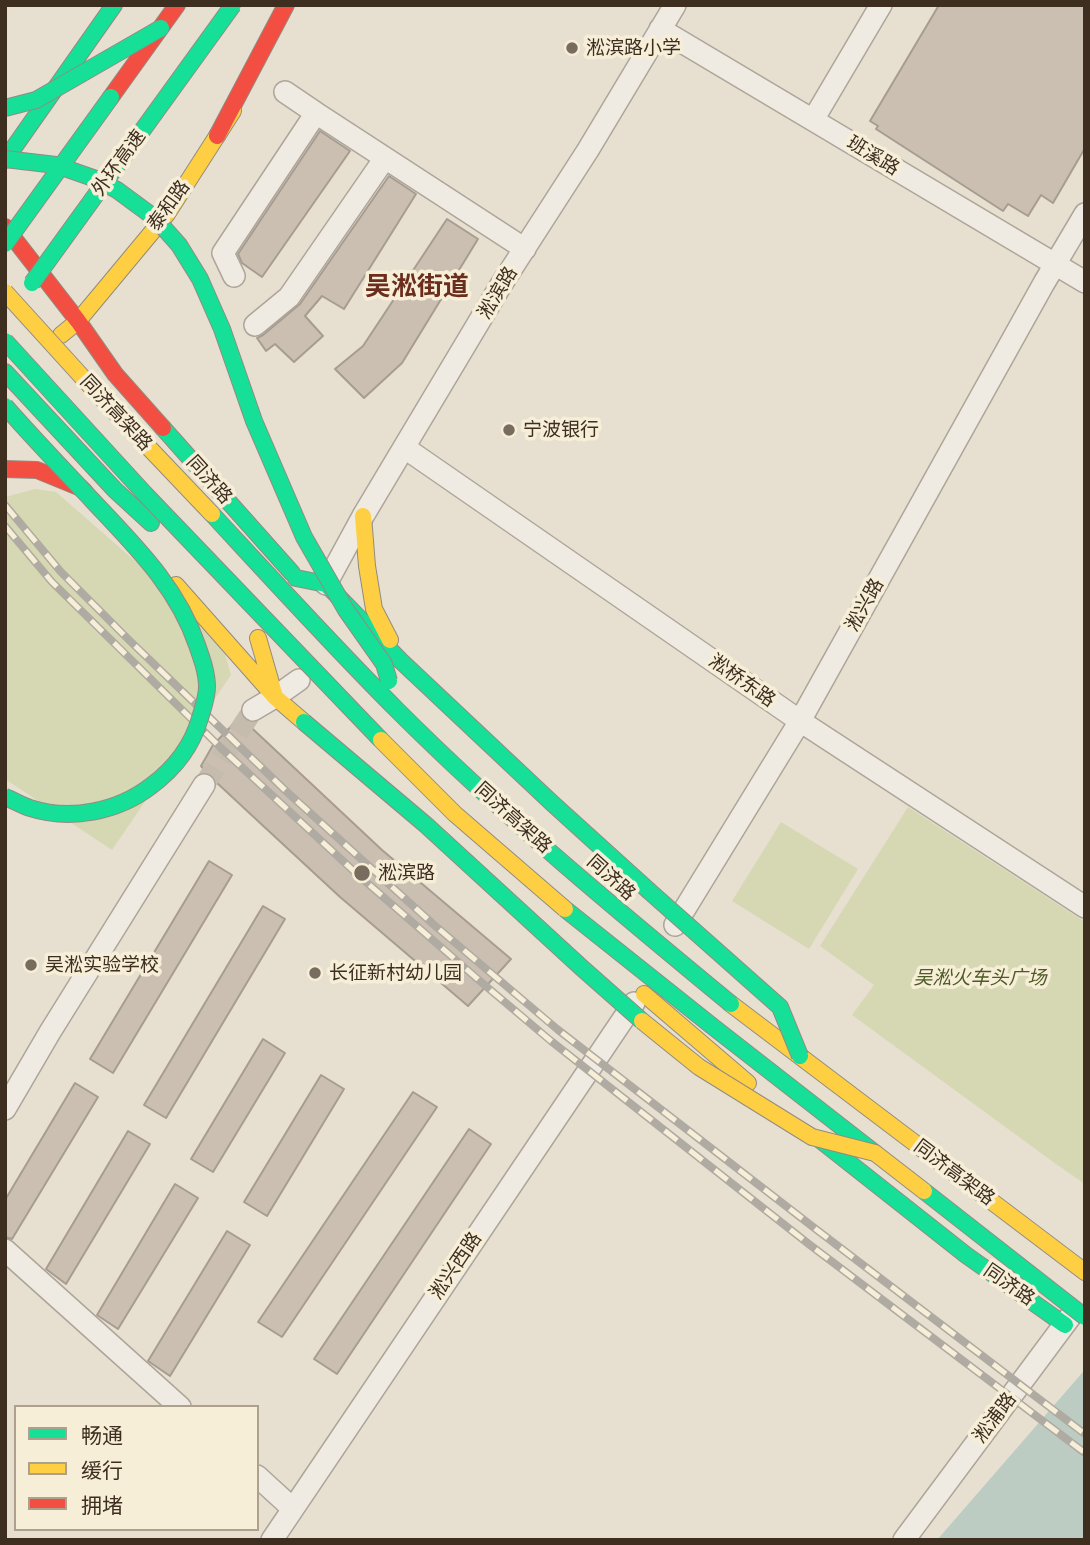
<!DOCTYPE html>
<html>
<head>
<meta charset="utf-8">
<style>
  body { margin:0 }
  #map { position:relative; width:1090px; height:1545px; overflow:hidden; background:#e7e0d1; font-family:Literata,"Noto Sans SC",serif }
  canvas { display:block }
  .frame { position:absolute; inset:0; border:7px solid #3d2e20; pointer-events:none }
  .legend { position:absolute; left:14px; top:1405px; width:245px; height:126px; box-sizing:border-box; background:#f7eed8; border:2px solid #ada18e; margin:0; padding:9px 12px; list-style:none; font-size:21px; color:#3d2e20 }
  .legend li { display:flex; align-items:center; gap:14px; height:35px }
  .legend b { width:35px; border:2px solid #ada18e }
</style>
</head>
<body>
<div id="map">
<canvas width="1090" height="1545"></canvas>
<div class="frame"></div>
<ul class="legend">
<li><b style="height:9px;background:#16e098"></b>畅通</li>
<li><b style="height:9px;background:#ffcf43"></b>缓行</li>
<li><b style="height:9px;background:#f24e42"></b>拥堵</li>
</ul>
</div>
<script>
const g = document.querySelector('canvas').getContext('2d');
g.lineJoin = 'round';
function fillPath(path, color) {
  g.fillStyle = color;
  g.fill(path, 'evenodd');
}
function trace(path, color, width, dash) {
  g.strokeStyle = color;
  g.lineWidth = width;
  g.lineCap = dash ? 'butt' : 'round';
  g.setLineDash(dash || []);
  g.stroke(path);
}
function drawText(font, color, halo, rows, align = 'center') {
  g.font = font + ' Literata,"Noto Sans SC",serif';
  g.lineWidth = 7;
  g.setLineDash([]);
  g.textBaseline = 'middle';
  g.strokeStyle = halo;
  g.fillStyle = color;
  for (const [text, x, y, turn = 0] of rows) {
    g.save();
    g.translate(x, y);
    g.rotate((+turn || 0) * Math.PI / 180);
    g.textAlign = isNaN(turn) ? turn : align;
    if (halo) g.strokeText(text, 0, 0);
    g.fillText(text, 0, 0);
    g.restore();
  }
}
fillPath(new Path2D(`
  M35 489 56 492 219 634 231 675 112 850 5 779V497Z
  M908 807 1085 922V1184L1056 1164 852 1015 874 985 820 946Z
  M781 822 858 869 809 949 732 901Z`), '#d6d7b3');
fillPath(new Path2D(`
  M1085 1370V1540H937L1082 1373Z`), '#bcccc2');
const building = new Path2D(`
  M939 5H1085V148L1053 203 1041 195 1028 216 1008 204 1003 211 876 129 878 126 870 121Z
  M320 131 350 151 262 277 242 263 238 254Z
  M389 176 416 194 344 309 322 296 305 316 323 336 294 362 275 344 266 351 257 338 263 335 300 304Z
  M447 219 478 239 402 363 364 398 335 369 363 346Z
  M240 717 382 850 511 959 468 1006 340 897 259 822 216 782 211 774 207 773 201 766 213 745Z
  M209 861 232 875 113 1073 90 1059Z
  M263 906 285 919 166 1118 144 1105Z
  M263 1039 285 1053 213 1172 191 1159Z
  M321 1075 344 1089 267 1216 244 1202Z
  M75 1083 98 1097 12 1239 5 1237V1200Z
  M413 1092 437 1107 282 1337 258 1322Z
  M469 1129 491 1144 337 1374 314 1359Z
  M128 1131 150 1144 66 1284 46 1269Z
  M175 1184 198 1198 118 1329 97 1315Z
  M227 1231 250 1245 170 1376 148 1361Z`);
fillPath(building, '#cbbfb2');
trace(building, '#a89c90', 2);
trace(new Path2D(`
  M204 785 253 710`), '#c5bcae', 21, [21, 10]);
const street = new Path2D(`
  M660 29 1085 282
  M285 92 316 113
  M813 120 881 5
  M234 276 223 253 316 113 525 249
  M255 325 289 297 385 158
  M405 448 800 721 1085 907
  M326 584 363 516 501 285 588 150 675 5
  M253 710 275 697 299 680
  M675 925 800 721 1044 283 1085 214
  M5 1109 50 1032 204 785
  M5 1250 180 1407
  M257 1476 292 1508
  M272 1540 634 1003
  M904 1540 1070 1317`);
const fast = new Path2D(`
  M5 160 114 5
  M5 372 115 490 151 523
  M163 428 292 573
  M296 578 326 584 401 661 552 803 648 890
  M712 1026 875 1153
  M819 1139 966 1255 1065 1325`);
const slow = new Path2D(`
  M61 335 78 321 167 214 233 111
  M363 516 367 566 374 609 390 640
  M176 585 275 697 304 722
  M258 638 275 697
  M644 994 748 1083
  M731 1004 1085 1272`);
const jam = new Path2D(`
  M111 97 177 5
  M217 136 286 5
  M5 227 78 321 115 374 163 428
  M5 469 37 470 81 488 85 492`);
trace(street, '#ada599', 24);
trace(fast, '#928b80', 18);
trace(slow, '#928b80', 18);
trace(jam, '#928b80', 18);
trace(street, '#efebe3', 21);
trace(fast, '#16e098', 16);
trace(slow, '#ffcf43', 16);
trace(jam, '#f24e42', 16);
const rail = new Path2D(`
  M5 505 61 572 130 641 287 792 433 924 557 1029 817 1230 1085 1434
  M5 526 52 582 221 748 358 875 481 982 551 1041 810 1245 1085 1453`);
trace(rail, '#afaaa2', 8);
trace(rail, '#f7eed8', 5, [16]);
const fastBridge = new Path2D(`
  M5 108 36 100 161 28
  M5 159 56 165 96 179 117 190 155 218 179 245 200 279 222 329 254 421 304 537 346 610 384 664 389 681
  M5 244 111 97
  M32 283 233 5
  M5 341 145 494 381 740
  M5 406C33 438 63 469 92 500 134 545 177 586 197 645 202 659 207 673 207 687 207 697 203 708 200 718 192 746 174 769 151 786 117 812 70 821 30 808 21 805 13 800 5 797
  M212 514C273 580 334 647 397 710 502 815 617 910 731 1004
  M304 722 426 825 582 968 642 1021
  M648 890 780 1007 800 1056
  M565 909 712 1026
  M924 1191 1085 1317`);
const slowBridge = new Path2D(`
  M5 292 94 390 212 514
  M381 740 455 814 565 909
  M642 1021 699 1067 812 1137 875 1153 924 1191`);
trace(fastBridge, '#928b80', 18, []);
trace(slowBridge, '#928b80', 18, []);
trace(fastBridge, '#16e098', 16);
trace(slowBridge, '#ffcf43', 16);
for (const [x, y, r, color] of [
  [572,48,7,"#786c5e"],
  [509,430,7,"#786c5e"],
  [362,873,9,"#786c5e"],
  [31,965,7,"#786c5e"],
  [315,973,7,"#786c5e"]
]) {
  const dot = new Path2D();
  dot.arc(x, y, r, 0, 2 * Math.PI);
  g.fillStyle = color;
  g.fill(dot);
  trace(dot, '#f7eed8', 2.5);
}
drawText('19px', '#3d2e20', '#f7eed8', [
  ["淞滨路小学",586,48],
  ["宁波银行",523,430],
  ["淞滨路",378,873],
  ["吴淞实验学校",45,965],
  ["长征新村幼儿园",329,973]
], 'left');
drawText('19px', '#3d2e20', '#f7eed8', [
  ["班溪路",873,156,31],
  ["外环高速",119,163,-54],
  ["泰和路",169,206,-54],
  ["淞滨路",498,293,-59],
  ["同济高架路",116,413,47],
  ["同济路",209,480,48],
  ["淞兴路",865,605,-61],
  ["淞桥东路",742,681,35],
  ["同济高架路",513,818,42],
  ["同济路",611,878,42],
  ["同济高架路",954,1173,37],
  ["淞兴西路",456,1266,-56],
  ["同济路",1009,1285,35],
  ["淞浦路",995,1418,-53]
]);
drawText('italic 19px', '#4d5a26', '#f7eed8', [
  ["吴淞火车头广场",980,978]
]);
drawText('bold 26px', '#6b2e1e', '#f7eed8', [
  ["吴淞街道",417,287]
]);
</script>
</body>
</html>
